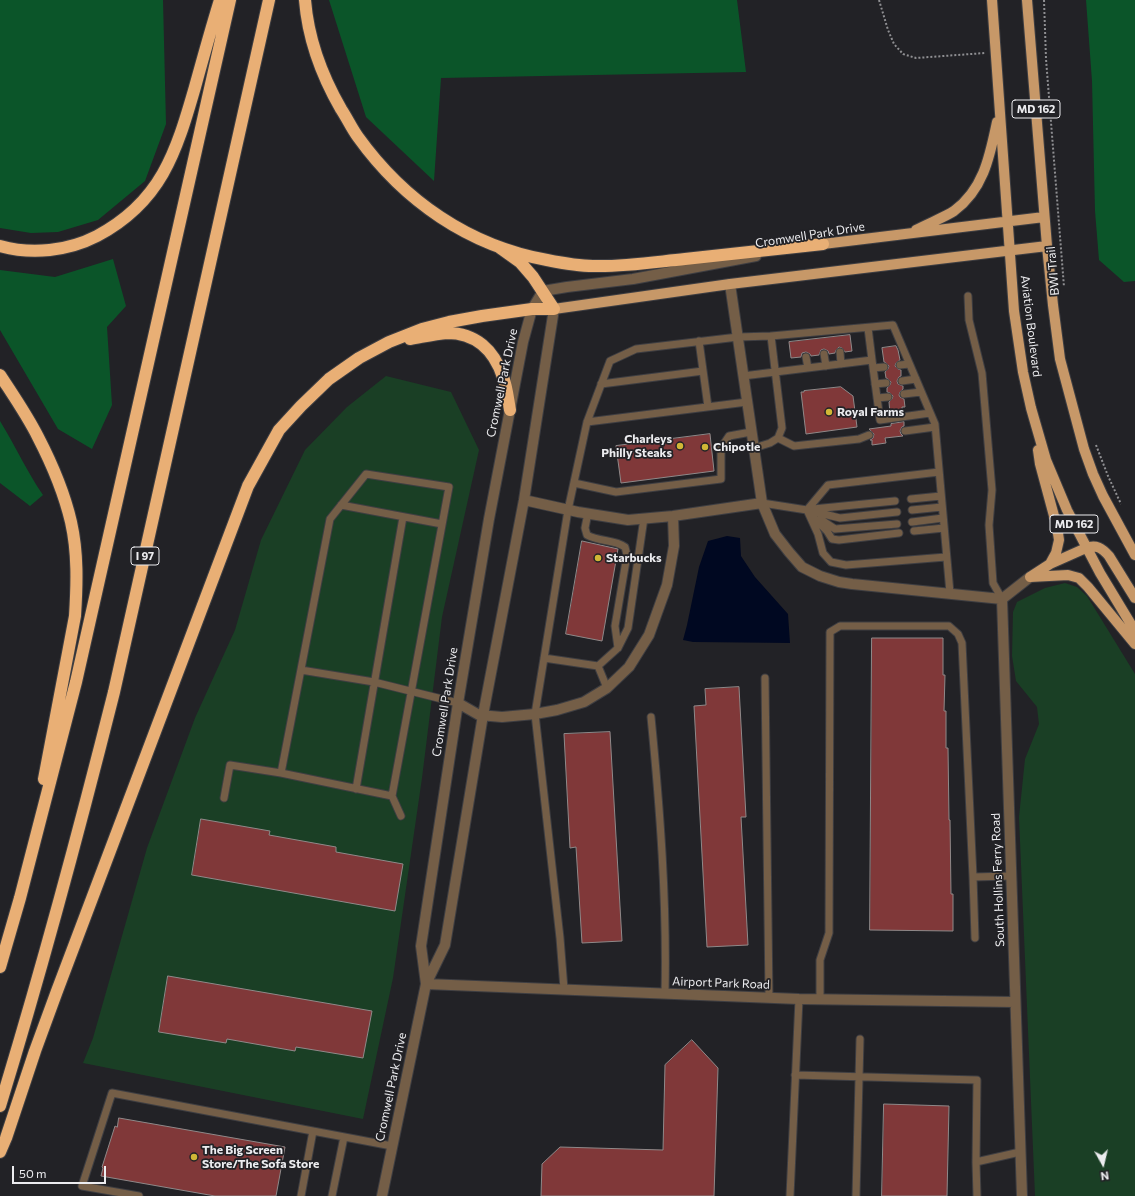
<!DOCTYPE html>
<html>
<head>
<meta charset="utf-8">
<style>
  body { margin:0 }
  #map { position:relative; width:1135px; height:1196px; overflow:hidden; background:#222226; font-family:Commissioner,sans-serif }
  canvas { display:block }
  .north { position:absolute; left:1083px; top:1144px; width:40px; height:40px; -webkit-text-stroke:3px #222226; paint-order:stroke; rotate:172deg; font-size:11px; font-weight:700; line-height:16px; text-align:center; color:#ececef }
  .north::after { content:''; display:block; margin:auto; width:14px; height:18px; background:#ececef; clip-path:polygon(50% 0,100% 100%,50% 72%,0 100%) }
  .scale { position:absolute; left:12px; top:1166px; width:94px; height:18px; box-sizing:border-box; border:2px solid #ececef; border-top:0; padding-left:5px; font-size:12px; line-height:14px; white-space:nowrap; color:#ececef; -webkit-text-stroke:3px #222226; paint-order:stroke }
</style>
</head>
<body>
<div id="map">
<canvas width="1135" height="1196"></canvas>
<div class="north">N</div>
<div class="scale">50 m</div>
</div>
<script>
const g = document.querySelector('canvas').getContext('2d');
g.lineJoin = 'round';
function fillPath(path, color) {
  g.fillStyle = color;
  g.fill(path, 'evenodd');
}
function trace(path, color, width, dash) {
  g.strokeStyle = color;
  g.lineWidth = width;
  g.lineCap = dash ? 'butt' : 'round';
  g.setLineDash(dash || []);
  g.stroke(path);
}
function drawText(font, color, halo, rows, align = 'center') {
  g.font = font + ' Commissioner,sans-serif';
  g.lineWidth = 3.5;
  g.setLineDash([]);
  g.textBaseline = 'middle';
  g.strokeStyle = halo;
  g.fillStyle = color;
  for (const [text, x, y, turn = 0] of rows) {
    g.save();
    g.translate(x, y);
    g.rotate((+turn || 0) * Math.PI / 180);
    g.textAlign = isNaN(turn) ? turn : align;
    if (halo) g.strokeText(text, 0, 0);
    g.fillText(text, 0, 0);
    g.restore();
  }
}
fillPath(new Path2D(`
  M386 376 451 392 479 450 442 617 422 778 393 978 363 1119 83 1063 93 1038 147 848 195 718 235 630 261 540 305 450 347 407Z
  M1065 583 1077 587 1087 596 1135 674V1196H1035L1019 817 1025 759 1039 724 1037 707 1016 681 1012 656 1013 612 1017 602 1045 588Z`), '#1a3f25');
fillPath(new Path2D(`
  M0 0H163L166 124 145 181 98 220 58 232 31 233 0 228Z
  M329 0H737L746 72 441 78 434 181 366 117Z
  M1086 0H1135V281L1124 282 1099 260 1095 211 1092 81Z
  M113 259 126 306 107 327 112 405 92 449 58 429 0 330V270L55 277Z
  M0 421C15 445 27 472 43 495L30 506 0 483Z`), '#0b5529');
fillPath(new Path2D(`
  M727 536 740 538 741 556 755 577 788 614 790 643 693 642 683 640 687 625 699 567 708 541Z`), '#000821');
const building = new Path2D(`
  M850 335 852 351 845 352 842 348 839 347 836 350 835 353 829 354 828 351 824 349 821 350 819 355 811 356 810 354 806 352 802 353 801 357 791 358 789 342Z
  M896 346 898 350 900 360 896 363 895 366 898 369 901 370V376L899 377 897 381 898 384 903 386V389L900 392 899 395 900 397 904 399 905 407H902V412L890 414 889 402 892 399 893 396 890 393 887 392V388L890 385 891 382 888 379 886 378 885 372 888 369 889 366 886 363 884 362 882 348Z
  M841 387 853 396 857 427 806 434 801 392H804V391Z
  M904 422V426L902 427 900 431 901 434 903 436 885 438 886 443 872 445V440H870L873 438 874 434 869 429 891 426V424Z
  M710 434 714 471 621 483 616 446Z
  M582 541 618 549 602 641 566 634Z
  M872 638H943V675H945L944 711H946V748H948L949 820H950L951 894H953V931L870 930Z
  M739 687 746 817H741L748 945 707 947 694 706 706 705 705 689Z
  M610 732 622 941 582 943 576 847 570 848 564 734Z
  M201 819 270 831 269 835 336 847V852L403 864 395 911 192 875Z
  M168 976 372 1011 363 1058 296 1047 295 1051 227 1039 226 1043 159 1032Z
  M692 1040 718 1068 714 1196H541L542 1164 560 1147 663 1150 665 1065Z
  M884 1104 949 1106 947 1196H882Z
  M119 1118 285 1147 276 1196H215L101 1176 103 1168 102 1167 115 1126 117 1127Z`);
fillPath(building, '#803839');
trace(building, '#8f8989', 1);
const lane = new Path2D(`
  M968 296 969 320 982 373 992 490 989 525 993 583 1002 599
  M868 328 872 360
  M699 341 708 407
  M840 352 841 364
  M824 354 826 366
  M806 357 808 368
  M900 365 909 364
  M873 368 884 367
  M743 376 872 360 880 420 930 413
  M902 381 916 379
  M601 384 703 371
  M875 384 886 383
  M904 394 921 392
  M877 398 888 397
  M587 422 747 402
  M905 431 935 427
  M778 438 794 446 859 439 869 435
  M754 448 770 443 778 438 782 428 771 336
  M574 483 616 492 721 479V448L729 436 751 432
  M911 499 941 496
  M762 503 807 510 840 518 897 512
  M341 505 442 524
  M813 509 895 501
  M807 510 818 534 823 553 831 562 846 565 946 557
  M807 510 828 485 939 472
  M912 510 942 507
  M588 513 585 528 587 535C599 542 614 539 625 547L627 555 615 626 618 648
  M811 515 827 531 832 539 839 540 899 533
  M820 519 835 529 897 524
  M912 522 943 518
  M914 531 944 528
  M544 658 598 666 618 648 628 628 644 518
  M598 666 607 688
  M301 670 374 682 458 703
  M765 678 769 998
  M651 717C660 809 667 901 665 993
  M356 789 403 517
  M392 796 449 487 366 474 330 519 281 773 392 796 401 816
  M224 798 230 765 281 773
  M975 938 973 877 1011 876
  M564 989 560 938 535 714 568 510 587 422 610 361 636 349 738 337 771 336 893 325 935 424 950 593
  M820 999V960L829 933 830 632 840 626H949L958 634 962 643 973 877
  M795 1075 977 1080 976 1162
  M139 1196 82 1186 112 1093 392 1146
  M301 1196 313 1131
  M332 1196 344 1137
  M790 1196 799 999
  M856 1196 860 1039
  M977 1196 976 1162 1020 1152`);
const street = new Path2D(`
  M730 284 762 503 775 534 789 552 802 567 820 576 839 582 852 584 1002 599
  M524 500 578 512 628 520 673 516 762 503
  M458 703 479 715 502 717 535 714 557 710 584 702 607 688 629 667 649 635 667 585 674 546 673 516
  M426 984 421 946 458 703 489 519 523 342 532 309 543 291 567 287 633 279 756 256
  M426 984 799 999 1015 1002
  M382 1196 426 984 445 945 483 715 524 500 554 309
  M1022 1196 1002 599 1030 577`);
const primary = new Path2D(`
  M992 0 1014 311 1023 372 1031 408 1046 460 1067 510 1100 573 1135 631
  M1027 0 1047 246 1053 305 1060 359 1084 449 1093 474 1103 496 1135 555
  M916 230C927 224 945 217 954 211 984 189 990 155 997 122
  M823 244 1044 217
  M554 309 730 284 1047 246
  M1050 564 1086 548C1096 544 1102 548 1109 556L1135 598
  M1030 577 1050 564 1056 553 1059 540 1057 527 1040 464 1038 450
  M1030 577 1068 575 1079 578 1088 587 1135 644`);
const highway = new Path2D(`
  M305 0C308 38 322 76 341 109 347 118 352 129 358 137 404 201 469 246 547 260 562 263 578 266 593 266 624 267 655 262 685 259 731 254 777 249 823 244
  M0 246C32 255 68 251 97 236 161 202 176 153 195 87 203 58 211 29 220 0
  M410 339C422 337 435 334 447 333 476 333 494 350 503 377 507 387 508 399 510 410
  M0 375C13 395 27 415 38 437 52 464 64 492 71 522 78 553 77 584 75 616L44 779
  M0 967 20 898 76 682 230 0
  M0 1106C42 969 79 831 114 692L269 0
  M0 1152 6 1138 35 1051 57 991 248 486 279 430 301 406 329 379 359 358 389 342 422 329 449 322 482 316 532 309H554L533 277 520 262 499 247`);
trace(lane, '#3e3e42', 9);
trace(street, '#3e3e42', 12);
trace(primary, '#3e3e42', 12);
trace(highway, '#3e3e42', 14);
trace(new Path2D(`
  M879 0 888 30 894 44 903 54 916 58 985 53
  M1044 0 1046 59 1064 287
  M1096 445 1108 476 1121 504`), '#8f8f92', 2, [2, 2]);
trace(lane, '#745e47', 7);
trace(street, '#745e47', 10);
trace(primary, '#c79868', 10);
trace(highway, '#e9af75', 12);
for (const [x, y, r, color] of [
  [829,412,4,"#d1b736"],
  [680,446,4,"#d1b736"],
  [705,447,4,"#d1b736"],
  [598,558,4,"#d1b736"],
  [194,1157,4,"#d1b736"]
]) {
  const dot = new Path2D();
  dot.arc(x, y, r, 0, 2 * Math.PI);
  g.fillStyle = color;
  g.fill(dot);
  trace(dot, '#222226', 1.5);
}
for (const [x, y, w] of [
  [1036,109,48],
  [1074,524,48],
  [145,556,28]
]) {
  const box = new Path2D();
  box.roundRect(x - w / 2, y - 9, w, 18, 3);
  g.fillStyle = '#222226';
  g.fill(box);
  trace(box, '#ececef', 1);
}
drawText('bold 11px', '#ececef', null, [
  ["MD 162",1036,109],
  ["MD 162",1074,524],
  ["I 97",145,556]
]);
drawText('12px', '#ececef', '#222226', [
  ["Cromwell Park Drive",810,235,-9],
  ["BWI Trail",1053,271,-95],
  ["Aviation Boulevard",1031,326,83],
  ["Cromwell Park Drive",502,383,-78],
  ["Cromwell Park Drive",445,702,-81],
  ["South Hollins Ferry Road",998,880,-92],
  ["Airport Park Road",721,983,2],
  ["Cromwell Park Drive",391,1087,-78]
]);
drawText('bold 12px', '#ececef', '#222226', [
  ["Royal Farms",837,412],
  ["Charleys",672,439,"right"],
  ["Philly Steaks",672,453,"right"],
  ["Chipotle",713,447],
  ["Starbucks",606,558],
  ["The Big Screen",202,1150],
  ["Store/The Sofa Store",202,1164]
], 'left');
</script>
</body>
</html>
